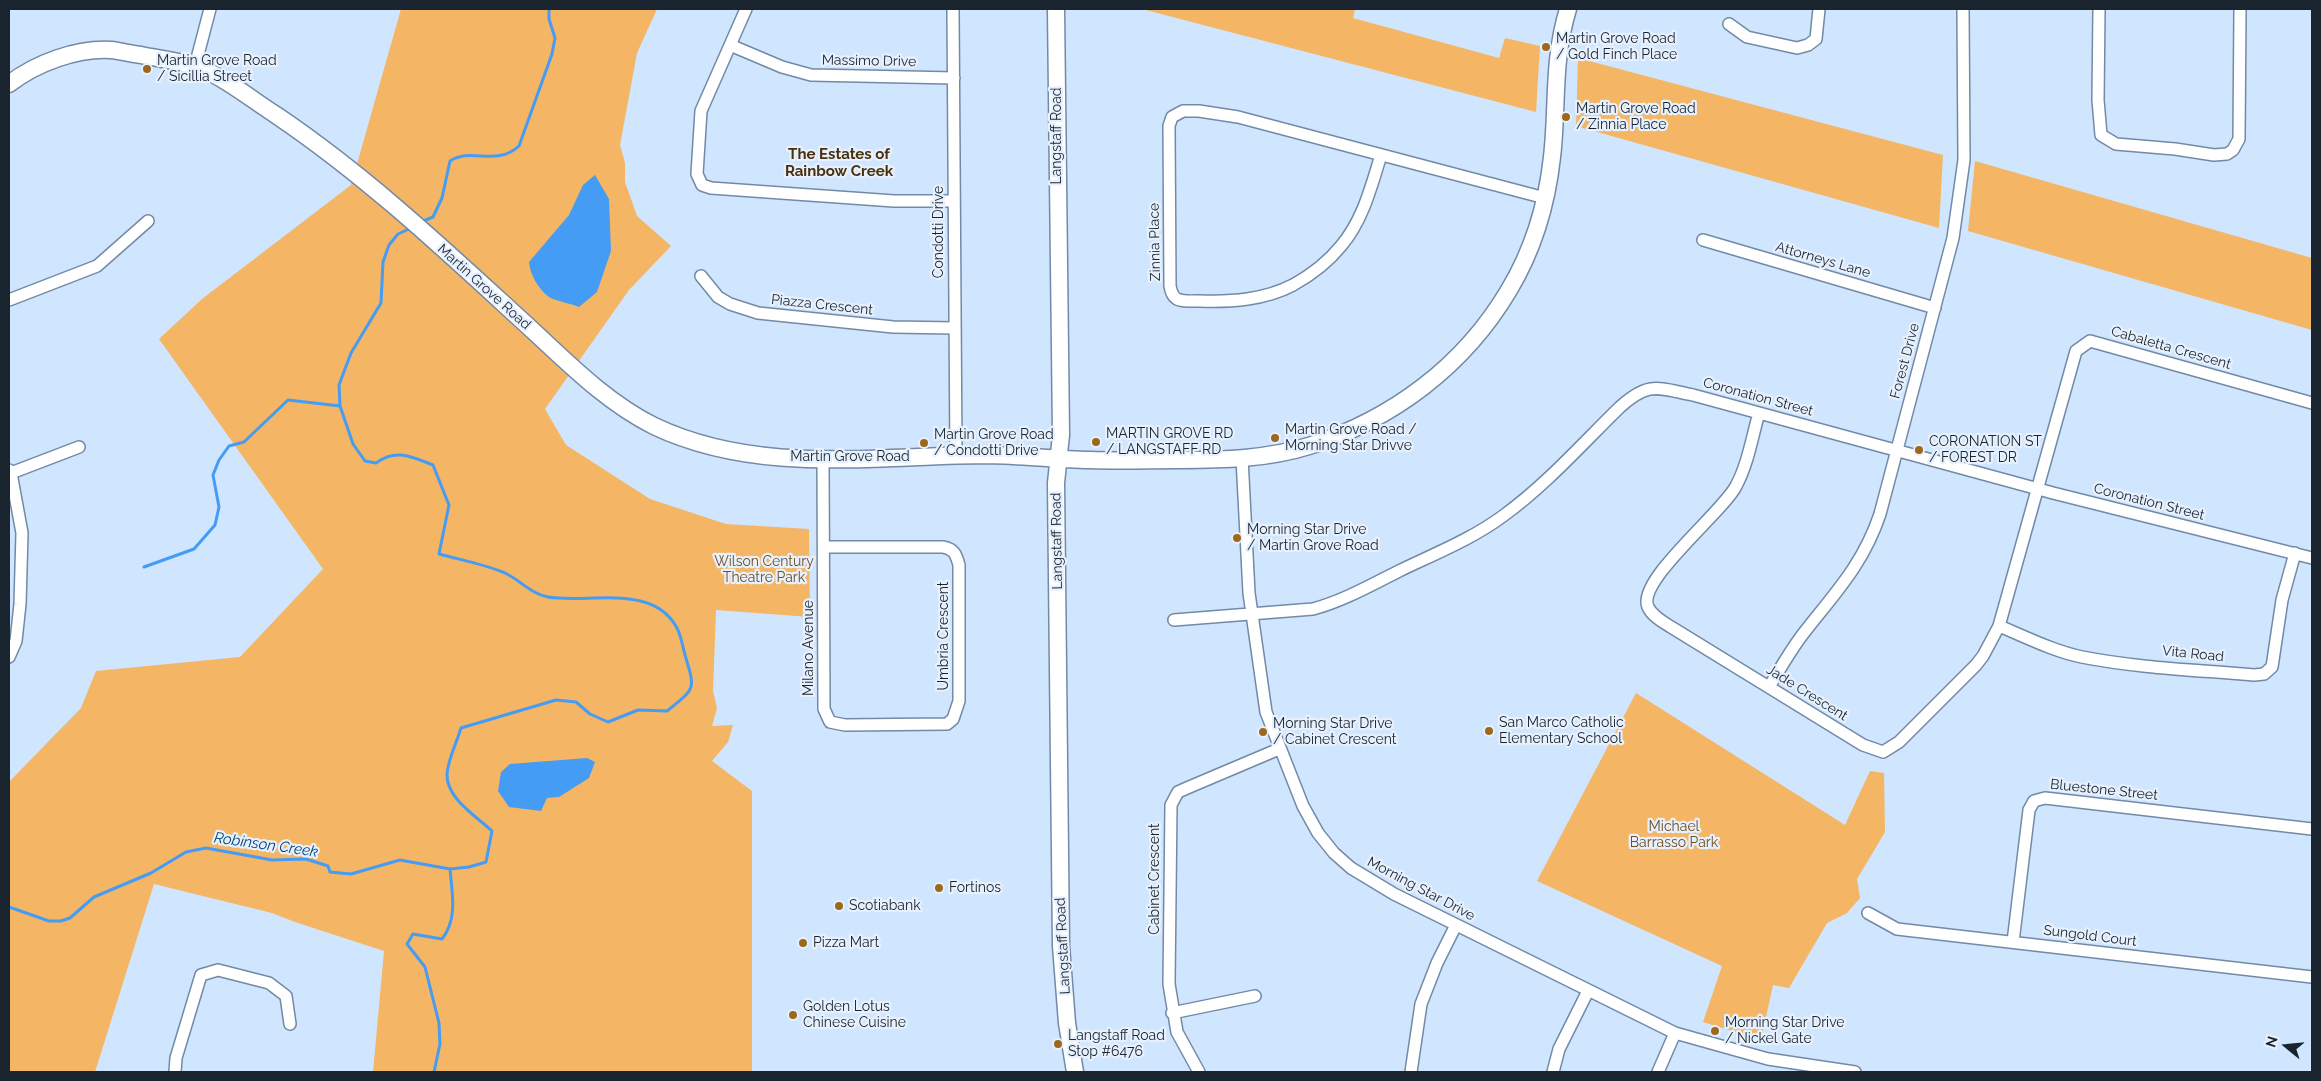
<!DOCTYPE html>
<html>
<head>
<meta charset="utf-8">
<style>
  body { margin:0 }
  #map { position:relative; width:2321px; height:1081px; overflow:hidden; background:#d0e5fe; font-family:Raleway,sans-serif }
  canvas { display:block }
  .frame { position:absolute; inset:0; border:10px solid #1a242f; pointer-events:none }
  .north { position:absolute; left:2261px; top:1021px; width:50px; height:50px; -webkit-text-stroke:4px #e7f1fe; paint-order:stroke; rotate:287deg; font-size:14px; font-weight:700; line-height:20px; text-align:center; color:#1a242f }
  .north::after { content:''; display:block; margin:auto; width:18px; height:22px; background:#1a242f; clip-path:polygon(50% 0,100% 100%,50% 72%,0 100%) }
</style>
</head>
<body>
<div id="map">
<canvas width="2321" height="1081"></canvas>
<div class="frame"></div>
<div class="north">N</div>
</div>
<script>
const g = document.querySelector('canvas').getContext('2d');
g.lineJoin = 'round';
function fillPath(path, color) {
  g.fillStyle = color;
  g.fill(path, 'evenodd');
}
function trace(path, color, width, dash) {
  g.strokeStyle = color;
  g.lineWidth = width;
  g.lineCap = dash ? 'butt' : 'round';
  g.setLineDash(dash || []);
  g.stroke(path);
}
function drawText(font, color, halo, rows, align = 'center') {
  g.font = font + ' Raleway,sans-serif';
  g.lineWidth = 4.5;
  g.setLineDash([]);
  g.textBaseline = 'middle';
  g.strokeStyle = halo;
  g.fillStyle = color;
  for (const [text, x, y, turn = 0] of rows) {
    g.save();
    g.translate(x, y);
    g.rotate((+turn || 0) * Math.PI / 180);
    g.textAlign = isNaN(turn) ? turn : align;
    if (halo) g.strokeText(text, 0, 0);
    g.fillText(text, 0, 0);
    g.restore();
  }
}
fillPath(new Path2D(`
  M401 9H657L637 53 620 145 625 163V182L637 216 671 246 629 290 545 409 566 445 650 499 726 524 809 529 810 617 716 610 713 691 717 708 712 726 733 725 728 742 712 761 752 791V1072H373L384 951 295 922 272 913 154 884 95 1072H9V782L81 708 96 671 240 657 323 569 159 339 202 299 351 185Z
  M1142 9H1355L1353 18 1499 58 1505 38 1540 46 1536 112Z
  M1578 58 1943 155 1939 228 1576 126Z
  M1975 161 2312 258V330L1968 231Z
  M1636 693 1845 825 1870 771 1884 773 1885 832 1857 879 1860 898 1847 913 1827 923 1789 988 1773 985 1761 1040 1703 1022 1722 966 1537 881Z`), '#f4b565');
fillPath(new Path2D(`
  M595 175 609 199 611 251 597 292 579 307C572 304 553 300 549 297 538 289 530 274 529 262L569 215 583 185Z
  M587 758 595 762 589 778 559 797 547 798 541 811 509 807 498 791 501 772 510 764Z`), '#459cf4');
trace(new Path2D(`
  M421 222 433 217 442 198 450 161C472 147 496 167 519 146L552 54 555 38 549 19V9
  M144 567 194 549 215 525 219 507 213 475 219 460 229 446 244 442 288 400 340 406
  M9 907 49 921H61L70 918 94 897 151 873 186 852 206 848 272 860 306 859 328 866 330 872 351 874 400 860 450 869 469 867 486 862 492 831C476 816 446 798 447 774 448 759 457 742 461 728L556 700 576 702 590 714 608 722 638 710 667 711C695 688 696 691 685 655 683 647 681 637 678 630 655 582 589 604 548 597 531 594 520 580 505 573 484 564 461 560 439 554L449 505 433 465C412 457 396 448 376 463L365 461 353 444 340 406 339 385 351 353 381 303 383 262 389 245 398 234 411 228
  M434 1072 440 1044 439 1023 425 967 407 944 413 934 442 939C458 919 452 893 450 869`), '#459cf4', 3);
const street = new Path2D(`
  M746 9 701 111 697 174 702 185 711 188 894 201H954
  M953 9 956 456
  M2099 9 2098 100 2101 135 2116 144 2175 149 2214 155 2227 154 2233 150 2239 139 2240 9
  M1729 24 1747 37 1797 48 1808 45 1816 39 1819 9
  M730 45 782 67 811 75 954 78
  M195 66 210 9
  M1381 155C1371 187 1363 220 1341 246 1328 262 1311 275 1293 285 1264 300 1232 302 1200 301 1193 301 1183 302 1177 299 1172 296 1171 291 1170 286L1169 126 1172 117 1183 111H1199L1238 117 1545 198
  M1703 240 1935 308
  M701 276 718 297 730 304 758 313 893 327 954 328
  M9 300 97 266 148 221
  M1759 413C1752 437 1748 464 1736 486 1723 512 1636 581 1648 607 1652 616 1663 622 1671 627L1863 745 1883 752 1899 742 1976 665 1983 656 1999 626 2076 351 2090 341 2312 403
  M1242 458 1249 593 1266 712 1303 806 1318 833 1334 853 1351 868 1394 894 1675 1033 1768 1059 1855 1072
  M823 459 824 709 830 722 845 725 947 724 953 719 959 701V565C956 554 954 549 943 547H824
  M9 470 11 473 22 533 20 604 16 641 9 657
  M11 473 79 447
  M1174 620 1313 609C1343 601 1371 585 1399 571 1434 554 1472 539 1503 516 1546 485 1582 444 1620 407 1649 381 1657 388 1693 395L2053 493 2312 558
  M1999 626C2026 637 2053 651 2082 657 2138 668 2197 670 2254 675L2264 674 2272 667 2282 600 2295 553
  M1769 687C1780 669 1790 651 1803 634 1834 594 1863 565 1880 514L1953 238 1964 160 1963 9
  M1868 913 1897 929 2312 977
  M2013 942 2029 810 2034 801 2045 798 2312 829
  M1172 1013 1255 996
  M175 1072 176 1058 201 975 218 970 269 983 286 996 290 1024
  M1199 1072 1177 1032 1169 984 1171 805 1178 792 1187 788 1279 749
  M1411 1072 1421 1004 1437 963 1456 925
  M1553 1072 1559 1049 1588 991
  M1658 1072 1675 1033`);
const secondary = new Path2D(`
  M1056 9 1061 435 1056 483 1061 946 1067 1023 1075 1072
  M9 84C36 63 77 48 111 50 121 51 131 54 141 55 160 59 182 61 200 68 227 79 251 99 276 115 368 177 448 253 529 327 568 363 606 402 654 426 759 476 878 455 990 455 1023 456 1056 459 1090 460 1120 461 1150 460 1180 460 1223 460 1267 459 1309 446 1393 419 1464 366 1509 290 1533 250 1547 203 1552 157 1558 105 1552 62 1568 9`);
trace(street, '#728aa6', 14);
trace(secondary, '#728aa6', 19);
trace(street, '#fff', 11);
trace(secondary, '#fff', 16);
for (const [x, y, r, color] of [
  [1546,47,5,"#9b681d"],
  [147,69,5,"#9b681d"],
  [1566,117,5,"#9b681d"],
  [1275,438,5,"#9b681d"],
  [1096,442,5,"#9b681d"],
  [924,443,5,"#9b681d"],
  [1919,450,5,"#9b681d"],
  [1237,538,5,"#9b681d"],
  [1489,731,5,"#9b681d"],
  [1263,732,5,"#9b681d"],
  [939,888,5,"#9b681d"],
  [839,906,5,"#9b681d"],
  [803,943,5,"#9b681d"],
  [793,1015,5,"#9b681d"],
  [1715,1031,5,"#9b681d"],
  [1058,1044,5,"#9b681d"]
]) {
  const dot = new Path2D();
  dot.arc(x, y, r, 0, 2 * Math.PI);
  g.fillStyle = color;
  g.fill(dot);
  trace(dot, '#e7f1fe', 2);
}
drawText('14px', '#1a242f', '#e7f1fe', [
  ["Martin Grove Road",1556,39],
  ["/ Gold Finch Place",1556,55],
  ["Martin Grove Road",157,61],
  ["/ Sicillia Street",157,77],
  ["Martin Grove Road",1576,109],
  ["/ Zinnia Place",1576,125],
  ["Martin Grove Road /",1285,430],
  ["Morning Star Drivve",1285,446],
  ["MARTIN GROVE RD",1106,434],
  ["/ LANGSTAFF RD",1106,450],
  ["Martin Grove Road",934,435],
  ["/ Condotti Drive",934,451],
  ["CORONATION ST",1929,442],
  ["/ FOREST DR",1929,458],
  ["Morning Star Drive",1247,530],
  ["/ Martin Grove Road",1247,546],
  ["San Marco Catholic",1499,723],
  ["Elementary School",1499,739],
  ["Morning Star Drive",1273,724],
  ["/ Cabinet Crescent",1273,740],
  ["Fortinos",949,888],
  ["Scotiabank",849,906],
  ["Pizza Mart",813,943],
  ["Golden Lotus",803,1007],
  ["Chinese Cuisine",803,1023],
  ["Morning Star Drive",1725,1023],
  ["/ Nickel Gate",1725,1039],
  ["Langstaff Road",1068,1036],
  ["Stop #6476",1068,1052]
], 'left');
drawText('14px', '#1a242f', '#e7f1fe', [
  ["Massimo Drive",869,61,1],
  ["Langstaff Road",1057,136,-90],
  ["Condotti Drive",939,232,-90],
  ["Zinnia Place",1155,242,-91],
  ["Attorneys Lane",1823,260,16],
  ["Martin Grove Road",484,287,42],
  ["Piazza Crescent",822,305,6],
  ["Cabaletta Crescent",2171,348,16],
  ["Forest Drive",1905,361,-75],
  ["Coronation Street",1758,397,15],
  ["Martin Grove Road",850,457],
  ["Coronation Street",2149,502,14],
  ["Langstaff Road",1057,541,-91],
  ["Umbria Crescent",944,636,-90],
  ["Milano Avenue",809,648,-90],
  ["Vita Road",2193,654,6],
  ["Jade Crescent",1807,693,32],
  ["Bluestone Street",2104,790,6],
  ["Cabinet Crescent",1155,879,-90],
  ["Morning Star Drive",1421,889,28],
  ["Sungold Court",2090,936,7],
  ["Langstaff Road",1063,946,-93]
]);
drawText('14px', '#6f4e22', '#e7f1fe', [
  ["Wilson Century",764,562],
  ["Theatre Park",764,578],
  ["Michael",1674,827],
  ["Barrasso Park",1674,843]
]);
drawText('bold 15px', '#49300e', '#e7f1fe', [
  ["The Estates of",839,154],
  ["Rainbow Creek",839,171]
]);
drawText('italic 15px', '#02447b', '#e7f1fe', [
  ["Robinson Creek",266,845,8]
]);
</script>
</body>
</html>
